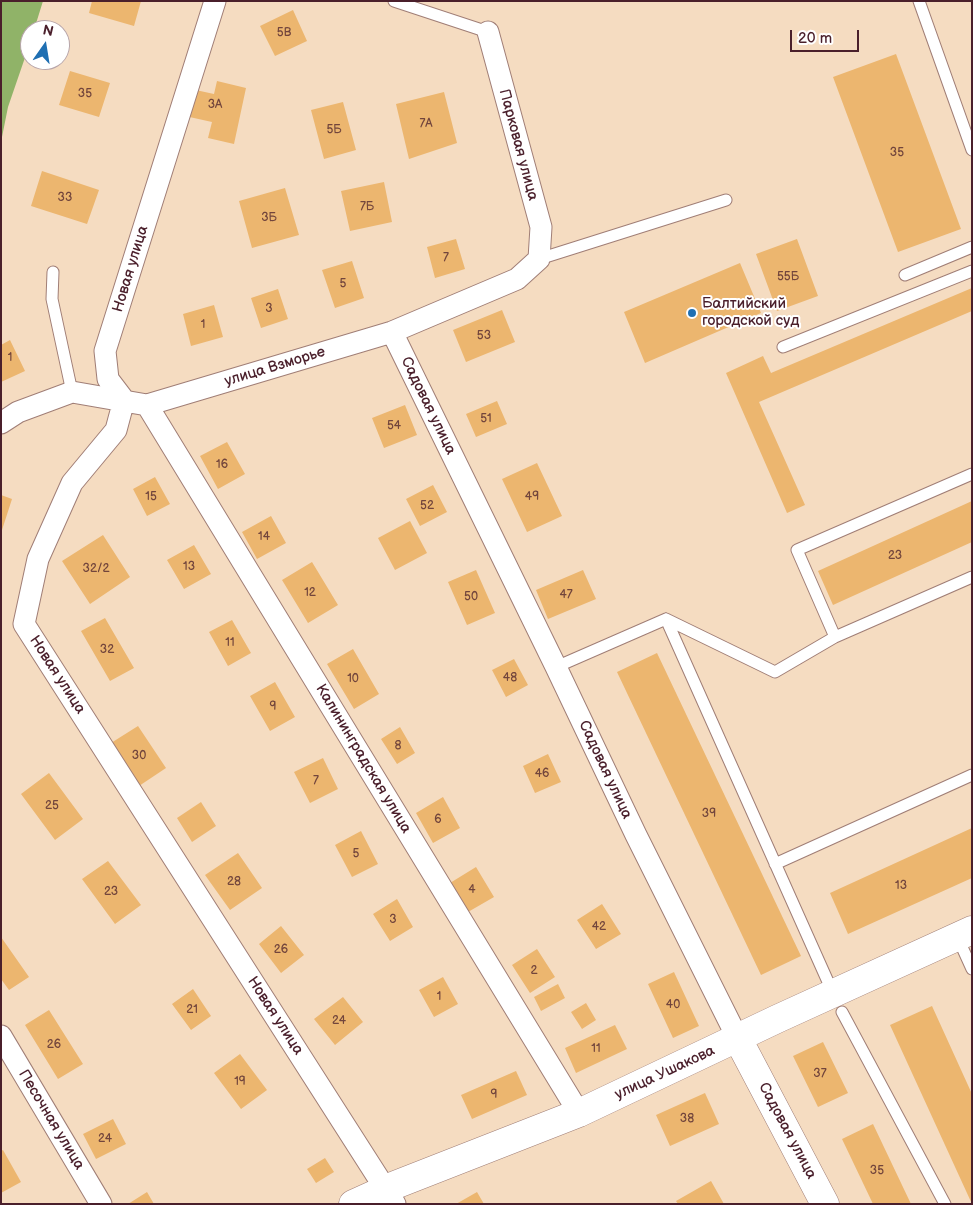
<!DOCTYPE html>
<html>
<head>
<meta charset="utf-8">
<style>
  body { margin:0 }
  #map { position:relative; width:973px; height:1205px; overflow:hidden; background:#f5dcc1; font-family:"Balsamiq Sans",sans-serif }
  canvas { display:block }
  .frame { position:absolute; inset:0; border:2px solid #4a1f2b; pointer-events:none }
  .north { position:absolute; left:20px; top:20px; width:50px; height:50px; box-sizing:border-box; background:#fff; border:1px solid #b7a5aa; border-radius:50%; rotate:13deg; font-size:14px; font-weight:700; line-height:20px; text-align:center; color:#4a1f2b }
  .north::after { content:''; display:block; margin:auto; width:18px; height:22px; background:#1f6fb2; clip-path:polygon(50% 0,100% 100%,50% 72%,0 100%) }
  .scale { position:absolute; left:790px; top:30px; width:69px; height:22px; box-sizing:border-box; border:2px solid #4a1f2b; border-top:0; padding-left:6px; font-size:15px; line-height:18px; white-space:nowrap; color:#4a1f2b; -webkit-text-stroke:4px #fff; paint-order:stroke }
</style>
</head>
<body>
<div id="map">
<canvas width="973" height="1205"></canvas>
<div class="frame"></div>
<div class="north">N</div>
<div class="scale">20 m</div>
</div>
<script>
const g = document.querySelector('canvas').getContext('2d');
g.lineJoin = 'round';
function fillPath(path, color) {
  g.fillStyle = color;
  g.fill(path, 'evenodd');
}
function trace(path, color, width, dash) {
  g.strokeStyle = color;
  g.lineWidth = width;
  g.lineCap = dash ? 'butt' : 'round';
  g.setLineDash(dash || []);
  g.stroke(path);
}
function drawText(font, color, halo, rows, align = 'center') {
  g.font = font + ' "Balsamiq Sans",sans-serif';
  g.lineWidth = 4;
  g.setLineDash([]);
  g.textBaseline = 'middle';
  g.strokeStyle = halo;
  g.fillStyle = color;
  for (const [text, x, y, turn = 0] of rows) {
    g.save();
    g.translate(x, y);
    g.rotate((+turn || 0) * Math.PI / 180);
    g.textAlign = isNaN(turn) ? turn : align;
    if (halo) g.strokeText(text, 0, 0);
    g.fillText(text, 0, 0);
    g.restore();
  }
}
fillPath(new Path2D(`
  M1 1H43L34 30H30V43L8 107 1 142Z`), '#90b368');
fillPath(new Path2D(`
  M92 1H141L134 26 89 13Z
  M293 10 307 41 275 56 260 26Z
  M896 54 961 229 898 252 833 77Z
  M70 71 110 83 99 117 59 105Z
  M217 81 246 88 234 144 208 138 212 122 185 116 191 89 214 94Z
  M444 92 457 143 409 159 396 104Z
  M343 102 356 150 324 159 311 110Z
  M42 171 99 190 87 224 31 206Z
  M384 182 392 222 350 231 341 191Z
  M285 188 299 235 252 248 239 201Z
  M456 239 465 269 435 278 427 247Z
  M797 239 818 296 777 311 756 254Z
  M352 261 364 298 335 308 322 270Z
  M740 263 761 313 645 363 624 312Z
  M972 288V311L759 402 805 505 787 513 726 373 763 356 771 373Z
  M278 289 288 319 261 328 251 298Z
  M214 305 223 337 191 346 183 314Z
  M502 310 515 342 466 362 453 330Z
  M10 340 25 371 1 382V345Z
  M497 401 507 424 476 437 466 414Z
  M405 405 417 435 384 448 372 418Z
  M227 442 245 474 218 489 200 456Z
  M537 463 562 516 527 532 502 479Z
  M155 477 170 504 147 516 133 489Z
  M433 485 447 512 420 526 406 499Z
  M1 495 12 499 2 530H1Z
  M972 501V542L833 605 818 571Z
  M271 516 286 543 257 559 242 532Z
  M410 521 427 553 395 570 378 538Z
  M103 535 130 577 90 604 62 561Z
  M194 545 211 574 184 589 167 560Z
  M312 562 338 605 308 623 282 580Z
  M476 570 495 613 467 625 448 582Z
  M583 570 596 599 548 619 536 590Z
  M105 618 134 668 110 681 81 631Z
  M232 620 251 653 228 666 209 632Z
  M353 649 379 694 354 709 327 664Z
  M657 653 801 956 761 975 617 672Z
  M514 659 528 685 506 697 492 670Z
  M275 682 295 717 270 731 250 696Z
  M138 726 166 768 139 786 111 743Z
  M400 727 415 753 397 764 381 739Z
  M548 754 561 782 535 793 523 766Z
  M323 758 338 789 310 803 294 772Z
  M49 773 83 819 55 840 21 794Z
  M443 797 460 828 433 843 416 813Z
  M201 802 216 826 192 842 177 818Z
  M972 828V878L848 934 830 893Z
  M361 831 378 864 352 877 335 845Z
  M238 853 262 888 230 910 205 875Z
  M108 861 141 905 115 924 82 879Z
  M476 867 494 897 468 912 450 883Z
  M397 899 413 927 390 941 373 914Z
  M602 904 621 934 596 949 577 920Z
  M281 926 304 955 281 973 259 944Z
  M1 937 29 977 9 990 1 979Z
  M537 949 555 977 530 993 512 965Z
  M674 972 699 1026 673 1038 648 984Z
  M443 977 458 1004 434 1017 419 990Z
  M558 984 565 998 541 1011 534 997Z
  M193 989 211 1016 191 1030 172 1004Z
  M343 997 363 1022 335 1045 314 1019Z
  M586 1003 596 1020 582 1029 571 1012Z
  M932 1006 972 1094V1204L890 1025Z
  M49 1010 83 1064 58 1079 25 1025Z
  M615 1025 627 1049 576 1073 565 1048Z
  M823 1042 848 1093 818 1107 793 1056Z
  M240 1054 267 1090 241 1109 214 1073Z
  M516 1071 527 1095 472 1119 461 1095Z
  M705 1093 719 1124 670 1146 656 1115Z
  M113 1119 126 1144 96 1159 83 1134Z
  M873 1124 911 1204H873L842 1139Z
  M3 1150 21 1182 1 1193V1151Z
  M325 1158 334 1172 316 1183 307 1169Z
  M711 1181 724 1204H678L676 1201Z
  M147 1192 154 1204H128Z
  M477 1192 484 1204H456Z`), '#ecb66f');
const lane = new Path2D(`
  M394 1 488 32
  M919 1 972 150
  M539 259 726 200
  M53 272 52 299 72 392
  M905 275 972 247
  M783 347 972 271
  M972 474 797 550 835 637 972 577
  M666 619 833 993
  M666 619 775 672 835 637
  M556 667 666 619
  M775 864 972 775
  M957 936 972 969
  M842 1012 945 1204`);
const street = new Path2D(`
  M215 1 105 351 108 379 124 400 116 430 72 483 38 559 24 624 395 1204
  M392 332 556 667 636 835 738 1039
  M147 405 579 1113
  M1 423 18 412 72 392 147 405 392 332 517 279 539 259 541 227 488 32
  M1 1036 101 1204`);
const secondary = new Path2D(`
  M738 1039 825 1204
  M353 1204 395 1185 579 1113 777 1019 972 930`);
trace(lane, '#a07e76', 13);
trace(street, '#a07e76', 23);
trace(secondary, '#a07e76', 29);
trace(lane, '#fff', 11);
trace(street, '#fff', 21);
trace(secondary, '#fff', 28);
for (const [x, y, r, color] of [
  [692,313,5,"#1f6fb2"]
]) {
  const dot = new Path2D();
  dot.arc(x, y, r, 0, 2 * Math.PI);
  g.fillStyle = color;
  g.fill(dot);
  trace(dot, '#fff', 2);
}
drawText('12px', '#72453c', null, [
  ["5В",284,33],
  ["35",85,94],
  ["3А",215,105],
  ["7А",426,124],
  ["5Б",334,130],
  ["35",897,153],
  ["33",65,198],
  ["7Б",367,207],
  ["3Б",269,218],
  ["7",446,258],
  ["55Б",788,277],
  ["5",343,284],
  ["3",269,309],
  ["1",203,325],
  ["53",484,336],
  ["1",10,358],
  ["51",486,419],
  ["54",394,426],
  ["16",222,465],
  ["15",151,497],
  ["49",532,497],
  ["52",427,506],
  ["14",264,537],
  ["23",895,556],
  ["13",189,567],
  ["32/2",96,569],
  ["12",310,593],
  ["47",566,595],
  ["50",471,597],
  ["11",230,643],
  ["32",107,650],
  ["48",510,678],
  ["10",353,679],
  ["9",273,707],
  ["8",398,746],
  ["30",139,756],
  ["46",542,774],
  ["7",316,781],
  ["25",52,806],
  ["39",709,814],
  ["6",438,820],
  ["5",356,854],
  ["28",234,882],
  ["13",901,886],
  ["4",472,890],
  ["23",111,892],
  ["3",393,920],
  ["42",599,927],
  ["26",281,950],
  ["2",534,971],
  ["1",439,997],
  ["40",673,1005],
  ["21",192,1010],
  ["24",339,1021],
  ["26",54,1045],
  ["11",596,1049],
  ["37",820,1074],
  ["19",240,1082],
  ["9",494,1095],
  ["38",687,1119],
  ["24",105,1139],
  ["35",877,1171]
]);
drawText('15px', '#4a1f2b', '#fff', [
  ["Парковая улица",518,145,75],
  ["Новая улица",131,269,-73],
  ["улица Взморье",275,367,-17],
  ["Садовая улица",428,406,64],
  ["Новая улица",57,675,57],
  ["Калининградская улица",363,759,59],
  ["Садовая улица",605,770,65],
  ["Новая улица",275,1016,57],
  ["улица Ушакова",665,1073,-25],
  ["Песочная улица",51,1120,59],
  ["Садовая улица",787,1131,62]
]);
drawText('15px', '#4a1f2b', '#fff', [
  ["Балтийский",702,304],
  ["городской суд",702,321]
], 'left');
</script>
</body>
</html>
